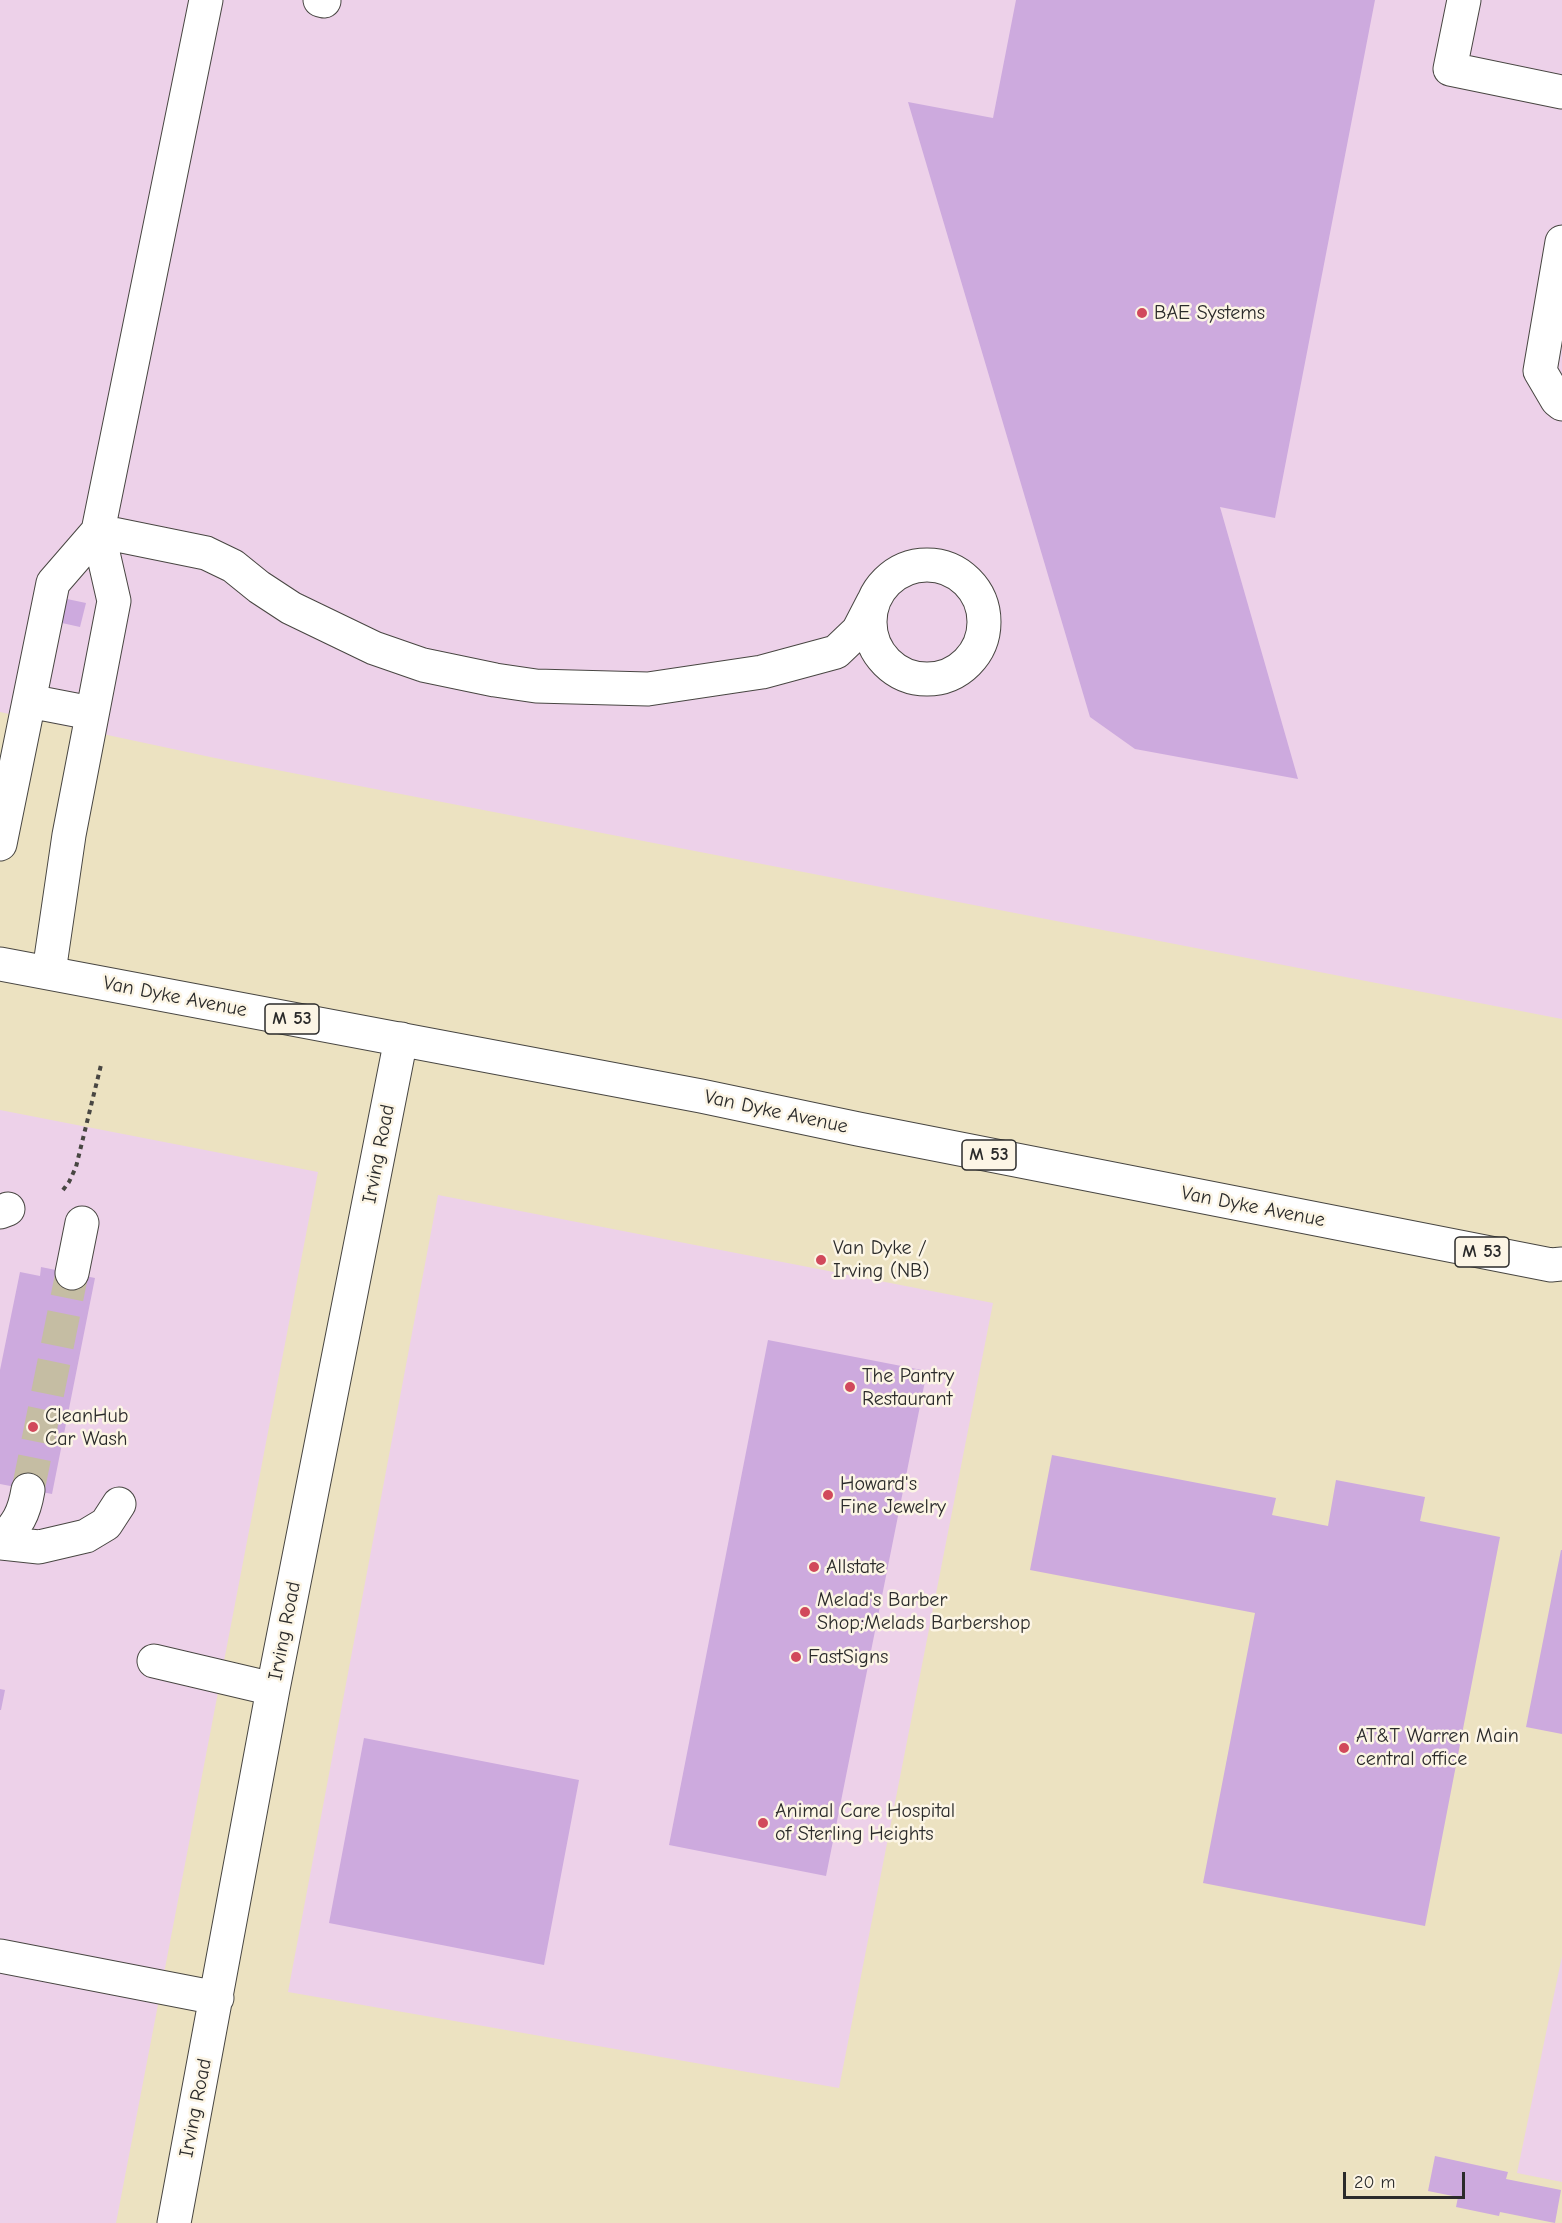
<!DOCTYPE html>
<html>
<head>
<meta charset="utf-8">
<style>
  body { margin:0 }
  #map { position:relative; width:1562px; height:2223px; overflow:hidden; background:#ece2c1; font-family:"Comic Neue",sans-serif }
  canvas { display:block }
  .scale { position:absolute; left:1343px; top:2172px; width:122px; height:27px; box-sizing:border-box; border:3px solid #2b2b2b; border-top:0; padding-left:8px; font-size:18px; line-height:21px; white-space:nowrap; color:#2b2b2b; -webkit-text-stroke:4px #fcf5e5; paint-order:stroke }
</style>
</head>
<body>
<div id="map">
<canvas width="1562" height="2223"></canvas>
<div class="scale">20 m</div>
</div>
<script>
const g = document.querySelector('canvas').getContext('2d');
g.lineJoin = 'round';
function fillPath(path, color) {
  g.fillStyle = color;
  g.fill(path, 'evenodd');
}
function trace(path, color, width, dash) {
  g.strokeStyle = color;
  g.lineWidth = width;
  g.lineCap = dash ? 'butt' : 'round';
  g.setLineDash(dash || []);
  g.stroke(path);
}
function drawText(font, color, halo, rows, align = 'center') {
  g.font = font + ' "Comic Neue",sans-serif';
  g.lineWidth = 5;
  g.setLineDash([]);
  g.textBaseline = 'middle';
  g.strokeStyle = halo;
  g.fillStyle = color;
  for (const [text, x, y, turn = 0] of rows) {
    g.save();
    g.translate(x, y);
    g.rotate((+turn || 0) * Math.PI / 180);
    g.textAlign = isNaN(turn) ? turn : align;
    if (halo) g.strokeText(text, 0, 0);
    g.fillText(text, 0, 0);
    g.restore();
  }
}
fillPath(new Path2D(`
  M0 0H1562V1019L215 758 0 712Z
  M0 1110 318 1172 116 2223H0Z
  M438 1195 993 1303 839 2088 288 1992Z
  M1562 1956V2182L1517 2173Z`), '#edd1e9');
fillPath(new Path2D(`
  M1016 0H1375L1275 518 1220 507 1298 779 1135 749 1090 717 908 102 993 118Z
  M67 599 86 603 80 627 62 623Z
  M41 1267 95 1278 52 1494 0 1484V1370L20 1272 40 1276Z
  M768 1340 927 1371 826 1876 669 1845Z
  M1052 1455 1276 1498 1272 1515 1328 1526 1336 1480 1425 1497 1420 1521 1500 1537 1425 1926 1203 1883 1255 1613 1030 1570Z
  M1561 1550H1562V1734L1526 1727Z
  M0 1689 5 1690 1 1710H0Z
  M364 1738 579 1780 544 1965 329 1923Z
  M1435 2156 1508 2172 1506 2179 1561 2190 1555 2223 1500 2212 1499 2216 1456 2207 1458 2197 1428 2191Z`), '#cdaade');
trace(new Path2D(`
  M28 1490 72 1273`), '#c5bda3', 33, [33, 16]);
const minor = new Path2D(`
  M206 0 98 531 206 553 233 566 259 587 291 608 374 648 423 665 495 680 536 686 648 689 762 672 836 652 858 631 873 602
  M320 0 324 1
  M1464 0 1450 69 1562 92
  M1562 242 1540 371 1557 400 1562 404
  M870 622a57 57 0 1 1 114 0a57 57 0 1 1-114 0Z
  M29 701 91 713
  M0 844 53 583 98 531 114 601 69 835 49 972
  M0 1212 8 1209
  M72 1273 82 1223
  M0 1542C18 1524 24 1514 28 1490
  M0 1543 39 1547 86 1536 106 1524 119 1504
  M154 1661 273 1689
  M0 1956 217 1998
  M174 2223 273 1689 401 1039`);
const major = new Path2D(`
  M0 964 701 1096 858 1129 1551 1265 1562 1264`);
trace(minor, '#484642', 35);
trace(major, '#484642', 35);
trace(new Path2D(`
  M63 1190 69 1182 76 1167 101 1065`), '#484642', 4, [4.5, 4.5]);
trace(minor, '#fff', 33);
trace(major, '#fff', 33);
for (const [x, y, r, color] of [
  [1142,313,6,"#d1495b"],
  [821,1260,6,"#d1495b"],
  [850,1387,6,"#d1495b"],
  [33,1427,6,"#d1495b"],
  [828,1495,6,"#d1495b"],
  [814,1567,6,"#d1495b"],
  [805,1612,6,"#d1495b"],
  [796,1657,6,"#d1495b"],
  [1344,1748,6,"#d1495b"],
  [763,1823,6,"#d1495b"]
]) {
  const dot = new Path2D();
  dot.arc(x, y, r, 0, 2 * Math.PI);
  g.fillStyle = color;
  g.fill(dot);
  trace(dot, '#fcf5e5', 2);
}
for (const [x, y, w] of [
  [292,1019,54],
  [989,1155,54],
  [1482,1252,54]
]) {
  const box = new Path2D();
  box.roundRect(x - w / 2, y - 15, w, 30, 4.5);
  g.fillStyle = '#fcf5e5';
  g.fill(box);
  trace(box, '#2b2b2b', 1.5);
}
drawText('bold 18px', '#2b2b2b', null, [
  ["M 53",292,1019],
  ["M 53",989,1155],
  ["M 53",1482,1252]
]);
drawText('20px', '#2b2b2b', '#fcf5e5', [
  ["BAE Systems",1154,313],
  ["Van Dyke /",833,1248],
  ["Irving (NB)",833,1271],
  ["The Pantry",862,1376],
  ["Restaurant",862,1399],
  ["CleanHub",45,1416],
  ["Car Wash",45,1439],
  ["Howard's",840,1484],
  ["Fine Jewelry",840,1507],
  ["Allstate",826,1567],
  ["Melad's Barber",817,1600],
  ["Shop;Melads Barbershop",817,1623],
  ["FastSigns",808,1657],
  ["AT&T Warren Main",1356,1736],
  ["central office",1356,1759],
  ["Animal Care Hospital",775,1811],
  ["of Sterling Heights",775,1834]
], 'left');
drawText('20px', '#2b2b2b', '#fcf5e5', [
  ["Van Dyke Avenue",175,997,11],
  ["Van Dyke Avenue",776,1112,12],
  ["Irving Road",379,1154,-79],
  ["Van Dyke Avenue",1253,1207,11],
  ["Irving Road",285,1631,-79],
  ["Irving Road",196,2108,-79]
]);
</script>
</body>
</html>
